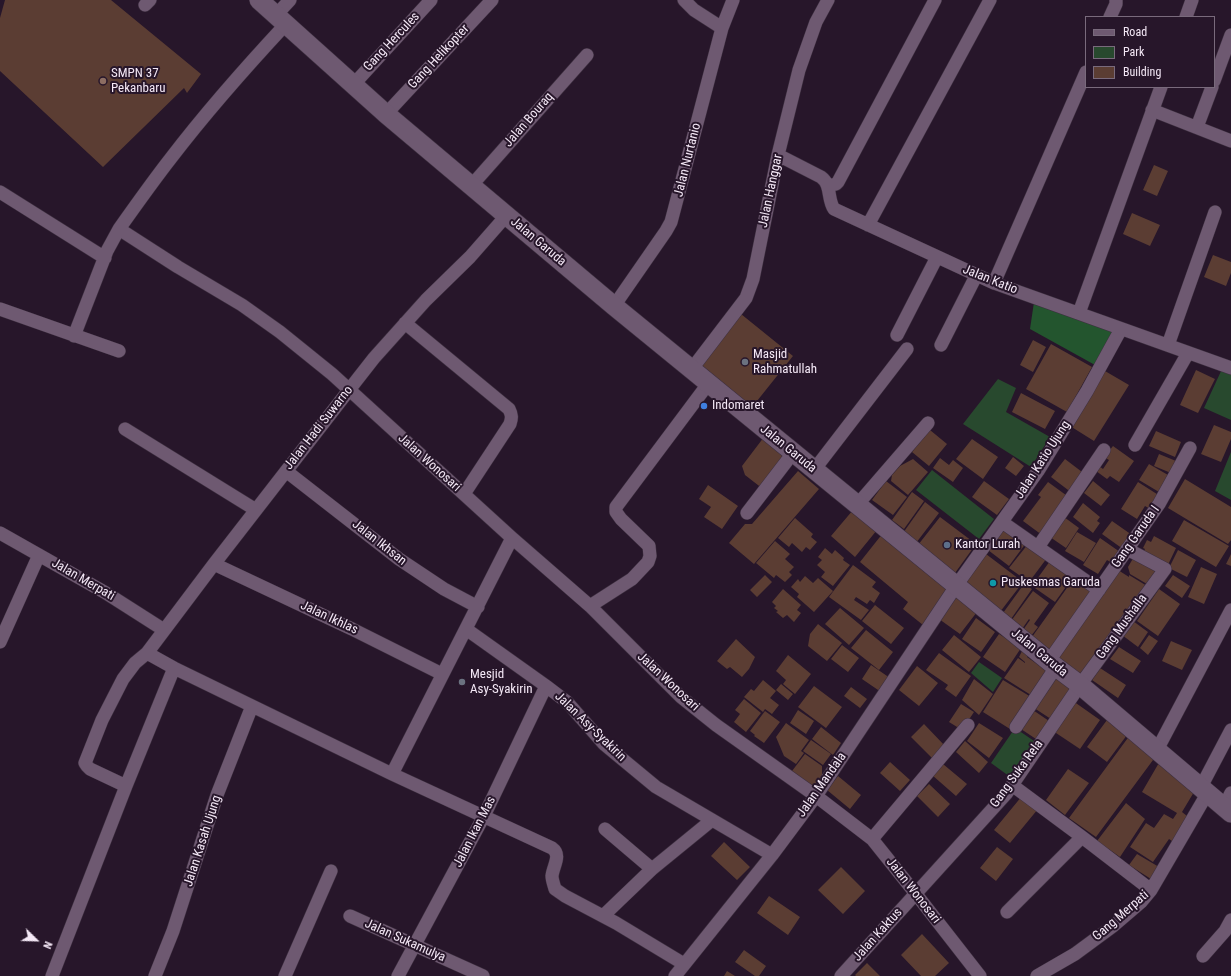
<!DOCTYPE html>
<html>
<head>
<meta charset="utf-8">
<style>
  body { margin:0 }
  #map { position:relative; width:1231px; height:976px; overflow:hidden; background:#27162a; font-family:"Roboto Condensed",sans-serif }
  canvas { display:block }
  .legend { position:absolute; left:1085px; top:16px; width:130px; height:72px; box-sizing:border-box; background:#27162a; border:1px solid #796a7c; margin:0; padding:5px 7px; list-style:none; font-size:12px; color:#f4e8f6 }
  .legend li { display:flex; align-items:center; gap:8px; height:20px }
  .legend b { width:20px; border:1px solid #796a7c }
  .north { position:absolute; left:16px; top:920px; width:40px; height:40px; -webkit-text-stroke:3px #27162a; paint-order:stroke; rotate:113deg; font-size:11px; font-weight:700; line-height:16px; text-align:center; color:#f4e8f6 }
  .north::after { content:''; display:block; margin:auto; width:14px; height:18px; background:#f4e8f6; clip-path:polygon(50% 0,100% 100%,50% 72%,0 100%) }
</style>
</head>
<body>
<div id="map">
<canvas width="1231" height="976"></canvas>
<ul class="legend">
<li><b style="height:5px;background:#6e5971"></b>Road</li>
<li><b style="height:11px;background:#28492e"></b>Park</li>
<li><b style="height:11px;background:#5b3d33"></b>Building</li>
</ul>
<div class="north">N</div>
</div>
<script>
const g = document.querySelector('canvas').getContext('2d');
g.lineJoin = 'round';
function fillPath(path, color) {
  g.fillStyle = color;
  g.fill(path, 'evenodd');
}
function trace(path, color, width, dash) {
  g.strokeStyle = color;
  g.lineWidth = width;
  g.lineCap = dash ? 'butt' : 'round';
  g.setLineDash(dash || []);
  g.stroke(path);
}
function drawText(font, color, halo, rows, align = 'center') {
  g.font = font + ' "Roboto Condensed",sans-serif';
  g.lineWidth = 4;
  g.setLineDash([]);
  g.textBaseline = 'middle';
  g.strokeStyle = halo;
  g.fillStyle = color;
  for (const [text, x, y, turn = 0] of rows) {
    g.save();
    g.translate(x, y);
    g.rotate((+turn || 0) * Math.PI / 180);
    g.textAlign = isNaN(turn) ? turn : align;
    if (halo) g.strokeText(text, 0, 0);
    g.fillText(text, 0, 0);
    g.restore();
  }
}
fillPath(new Path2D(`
  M1222 369 1231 373V420L1204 408Z
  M998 379 1016 388 1006 412 1050 437 1031 467 963 424Z
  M1231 452V500L1215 491Z
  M932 470 994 519 979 539 916 490Z
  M979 662 1002 678 993 692 971 673Z
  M1015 728 1037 743 1013 779 991 763Z`), '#28492e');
fillPath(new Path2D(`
  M1034 302 1112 330 1111 335 1095 365 1030 329Z`), '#23552e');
fillPath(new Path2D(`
  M5 0H111L201 74 187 93 184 88 103 167 0 71V18Z
  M1154 165 1168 171 1157 196 1143 190Z
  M1132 213 1160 225 1150 246 1123 234Z
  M1213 255 1231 262V273L1226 286 1204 277Z
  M741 314 793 356 749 411 697 368Z
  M1033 340 1046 347 1033 372 1020 365Z
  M1051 344 1092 367 1067 412 1026 389Z
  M1196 370 1215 379 1198 413 1180 405Z
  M1105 371 1129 385 1094 441 1070 426Z
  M1021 393 1055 411 1045 429 1012 412Z
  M1214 425 1231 432V439L1221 462 1201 454Z
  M930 430 947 444 929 466 912 452Z
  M1156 431 1181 442 1175 457 1149 446Z
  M764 437 789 455 763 489 745 475 742 466Z
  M972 439 998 457 983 479 956 459Z
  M1113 446 1134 461 1119 482 1110 476 1107 479 1096 471 1099 466 1103 469 1109 460 1104 457Z
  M1159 454 1176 461 1171 473 1154 466Z
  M1013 457 1024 466 1016 476 1005 468Z
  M940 458 949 465 953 460 963 468 953 482 933 468Z
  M913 459 928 472 908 495 891 481 892 475 900 466Z
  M1065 459 1086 475 1072 493 1051 477Z
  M1149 464 1168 475 1159 492 1139 480Z
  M798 471 819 489 754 564 729 543 745 524H752Z
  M1185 479 1231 507V540L1228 544 1168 508Z
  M886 481 907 497 893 515 872 500Z
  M984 481 1009 499 997 515 972 497Z
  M1093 481 1110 495 1101 506 1084 493Z
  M1048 482 1070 498 1042 535 1023 521 1041 497 1038 495Z
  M1138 482 1160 496 1152 510 1145 506 1137 519 1121 509Z
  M708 485 738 506 722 529 704 517 711 507 699 499Z
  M912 492 924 501 904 529 892 520Z
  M925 502 939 513 916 543 903 533Z
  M1083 503 1100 517 1097 521 1100 523 1093 533 1073 517Z
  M853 510 877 530 855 557 831 536Z
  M940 517 976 544 955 573 918 545Z
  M1064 517 1079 528 1066 548 1050 537Z
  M795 518 813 534 811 537 817 542 810 550 806 547 802 552 792 543 789 547 778 538Z
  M1184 520 1229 546 1216 567 1172 541Z
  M1112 521 1132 535 1123 549 1102 534Z
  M1005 527 1026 543 1009 566 988 550Z
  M1077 532 1096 543 1084 562 1065 551Z
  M883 533 952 588 923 625 903 609 908 602 860 562Z
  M1154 536 1176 548 1167 567 1143 553 1145 549 1143 548 1147 540 1151 542Z
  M1100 538 1120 552 1112 563 1107 560 1098 574 1083 565Z
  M775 541 790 554 785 559 794 567 789 572 792 575 785 582 776 575 774 578 756 563Z
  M1028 544 1047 558 1029 582 1009 568Z
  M825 548 832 554 835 550 844 558 843 560 850 565 833 586 821 577 825 572 817 565 822 560 818 557Z
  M1178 550 1196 560 1187 577 1169 568Z
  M986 554 1023 582 1000 612 963 584Z
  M1231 554V566L1226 564Z
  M1135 555 1158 567 1147 584 1130 574 1128 567Z
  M1050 561 1073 577 1055 602 1032 586Z
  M853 565 876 582 872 587 880 593 874 603 870 600 867 604 856 597 854 600 869 610 861 620 829 597Z
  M1201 567 1217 574 1204 604 1188 597Z
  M1118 570 1129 577V575L1147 586 1081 677 1057 659Z
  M765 575 772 582 757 597 750 590Z
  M1173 575 1190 586 1182 598 1165 586Z
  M805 576 813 583 818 578 833 591 814 612 797 597 799 594 791 587 798 579 800 582Z
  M1074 578 1094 593 1053 651 1032 637Z
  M1024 584 1032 589 1011 619 1003 613Z
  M783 589 801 605 797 610 801 613 794 622 787 615 783 618 776 612 778 611 774 608 776 606 772 602Z
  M1159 589 1180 604 1158 636 1137 621Z
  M1033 591 1049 603 1034 624 1038 627 1031 636 1023 630 1030 620 1029 619 1022 629 1011 621Z
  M957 596 977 612 960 634 939 619Z
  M875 605 904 628 891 644 862 621Z
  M840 608 864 628 849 645 825 624Z
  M976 618 995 632 981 652 962 639Z
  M1133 621 1148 632 1138 647 1122 635Z
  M818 624 842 643 827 661 808 646 810 634Z
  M866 630 893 652 879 670 851 648Z
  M999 634 1021 648 1005 672 983 657Z
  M954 635 981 657 969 672 942 650Z
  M1149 635 1158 641 1148 655 1140 648Z
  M736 639 755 657 749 669 742 677 730 667 727 669 717 661Z
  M1171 641 1192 650 1182 670 1162 661Z
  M842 645 859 658 848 672 831 659Z
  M1024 647 1030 651 1027 657 1050 673 1034 697 1004 678 1018 658 1025 663V662L1019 657Z
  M1119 647 1141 661 1133 673 1110 659Z
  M939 653 971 676 956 697 945 689 948 685 926 670Z
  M788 655 811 674 795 694 783 684 786 680 776 671Z
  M871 665 890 678 881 692 862 679Z
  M917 666 938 683 919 706 899 690Z
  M1100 668 1126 685 1118 698 1092 680Z
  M1054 671 1077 686 1054 721 1031 706Z
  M974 679 993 694 979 715 962 700Z
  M763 680 776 691 770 698 779 705 772 714 765 709 763 712 744 697 751 689 754 691Z
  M1003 680 1031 697 1010 729 983 712Z
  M781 684 793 694 788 700 776 690Z
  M814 686 842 707 826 728 798 707Z
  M851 687 867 699 860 708 844 696Z
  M744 699 761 713 746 732 734 722 740 714 735 710Z
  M1073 701 1100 720 1080 749 1053 731Z
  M961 704 974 712 962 730 949 722Z
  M1030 708 1052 723 1039 741 1018 727Z
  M798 710 814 721 806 734 790 723Z
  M765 711 780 722 764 743 754 736 755 735 750 731Z
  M1107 720 1127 735 1107 762 1087 747Z
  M786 723 809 740 801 751 804 753 796 764 784 756 776 737Z
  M979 723 1003 738 989 758 967 741Z
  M924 724 946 747 933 759 911 737Z
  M821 727 841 743 833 755 812 739Z
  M1130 735 1156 756 1096 837 1069 818Z
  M811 740 831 754 823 765 803 751Z
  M965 741 988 762 979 773 956 752Z
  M805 754 822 766V777L814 788 792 771Z
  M1160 761 1194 792 1182 812 1187 816V822L1175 843 1169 839 1153 862 1130 847 1146 823 1154 828 1164 814 1173 819 1177 813 1142 792Z
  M890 762 910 780 900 791 880 773Z
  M943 764 967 784 956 796 932 775Z
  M1068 769 1089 783 1065 815 1046 800Z
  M838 776 861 795 850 809 827 790Z
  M929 784 950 804 938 817 917 796Z
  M1022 796 1038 809 1010 843 994 830Z
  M1126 803 1145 819 1120 857 1097 841Z
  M724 842 750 867 737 880 711 856Z
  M997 847 1013 859 996 881 980 868Z
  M1137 854 1159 867 1151 879 1129 865Z
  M841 867 865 891 843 914 818 890Z
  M769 896 800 917 788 935 757 913Z
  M922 934 949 963 935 976H921L901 955Z
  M744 950 766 966 759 976H755L735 962Z
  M867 963 880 976H856L855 975Z
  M727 971 735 976H724Z`), '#5b3d33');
const street = new Path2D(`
  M684 0 694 10 722 28
  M145 5 150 0
  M276 15 290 0
  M1110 17 1116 4V0
  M1186 17 1192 0
  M286 24C246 67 207 111 171 158 153 181 136 205 119 229L178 267 242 305 280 332 332 374 512 538 590 606 681 697 716 725 816 796 872 839 916 894 980 976
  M1214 81 1231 35
  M353 85 431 0
  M1152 110 1231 141
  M386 114 492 0
  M1197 127 1212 87
  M778 155 821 177C832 185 827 199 834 209L994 283 1231 368
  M471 186 587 55
  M828 186 836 184 838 182 935 0
  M0 192 105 258
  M868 225 990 0
  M994 283 1086 72
  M614 306 666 231 671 222 722 28 733 0
  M0 309 119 351
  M1079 313 1161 87
  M405 323 509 409C512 415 512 418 510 424L464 494
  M897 335 937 257
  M74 336 107 251 119 229
  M941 345 976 276
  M1168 345 1215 212
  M691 370 746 298 753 279 778 155 799 70 816 22 828 0
  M125 429 256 510
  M1135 445 1188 353
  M814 470 907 349
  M286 471 399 559 444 589 478 607
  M857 505 928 423
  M747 513 793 453
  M1002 522 1099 590
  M0 533 106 593 164 630
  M1038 547 1104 450
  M214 564 352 629 442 674
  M590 606 632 579 648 562 650 556 649 546 621 519 616 512V507L708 384
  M466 629 546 686 567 702 604 744 656 787 772 855
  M0 642 39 555
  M147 653 174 668 392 774 552 848C562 855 553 866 552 876 552 880 554 885 555 889L565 896 616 923 684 964
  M1049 661 1159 504 1190 448
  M1016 727 1056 667
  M1157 750 1231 610
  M392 774 512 538
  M1012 785 1082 837 1151 890
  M126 786 90 769 87 766 85 763 102 720 123 679 135 663 147 653 214 564 356 381 374 358 426 300 470 257 506 216
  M1201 787 1231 730
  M1224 807 1231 793
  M605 829 652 869
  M872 839 968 725
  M1007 912 1082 837
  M350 916 483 976
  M603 916 652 869 712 820
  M1203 956 1225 931 1231 920
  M52 976 126 786 174 668
  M155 976 173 931 217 795 252 706
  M285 976 331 871
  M398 976 484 816 546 686
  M675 976 772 855 816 796 956 586 1038 471 1087 391 1121 329
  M841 976 1006 794 1080 685 1165 569 1127 549
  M1037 976 1075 954 1113 926 1141 902 1151 890 1207 794`);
const secondary = new Path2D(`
  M259 0 386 114 614 306 1056 667 1080 685 1231 813`);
trace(street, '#3e3040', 14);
trace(secondary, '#3e3040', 20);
trace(street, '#6e5971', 13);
trace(secondary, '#6e5971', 19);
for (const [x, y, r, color] of [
  [103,81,4,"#8d6e63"],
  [745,362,4,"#6b7280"],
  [704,406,4,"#3f7fe0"],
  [947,545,4,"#5c6f8a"],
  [993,583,4,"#0f9aa8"],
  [462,682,4,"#6b7280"]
]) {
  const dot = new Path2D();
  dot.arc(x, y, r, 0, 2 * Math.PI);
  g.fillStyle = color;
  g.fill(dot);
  trace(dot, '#27162a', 1.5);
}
drawText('13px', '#f4e8f6', '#27162a', [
  ["Gang Hercules",392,42,-47],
  ["Gang Helikopter",439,57,-47],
  ["Jalan Bouraq",529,120,-49],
  ["Jalan Nurtanio",688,160,-76],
  ["Jalan Hanggar",771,191,-78],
  ["Jalan Garuda",538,242,40],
  ["Jalan Katio",990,280,22],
  ["Jalan Hadi Suwarno",319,428,-52],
  ["Jalan Garuda",788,449,39],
  ["Jalan Katio Ujung",1043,460,-57],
  ["Jalan Wonosari",429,463,42],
  ["Gang Garuda I",1136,537,-55],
  ["Jalan Ikhsan",379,543,38],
  ["Jalan Merpati",83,580,30],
  ["Jalan Ikhlas",329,618,25],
  ["Gang Mushalla",1122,627,-54],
  ["Jalan Garuda",1039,653,39],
  ["Jalan Wonosari",668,682,43],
  ["Jalan Asy-Syakirin",590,727,44],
  ["Gang Suka Rela",1017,774,-54],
  ["Jalan Mandala",822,785,-55],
  ["Jalan Ikan Mas",475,832,-63],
  ["Jalan Kasah Ujung",203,841,-72],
  ["Jalan Wonosari",913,891,52],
  ["Gang Merpati",1121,916,-41],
  ["Jalan Kaktus",878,935,-48],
  ["Jalan Sukamulya",405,941,24]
]);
drawText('13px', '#f4e8f6', '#27162a', [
  ["SMPN 37",111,74],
  ["Pekanbaru",111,89],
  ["Masjid",753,355],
  ["Rahmatullah",753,370],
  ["Indomaret",712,406],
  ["Kantor Lurah",955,545],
  ["Puskesmas Garuda",1001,583],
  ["Mesjid",470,675],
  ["Asy-Syakirin",470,690]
], 'left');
</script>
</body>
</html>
